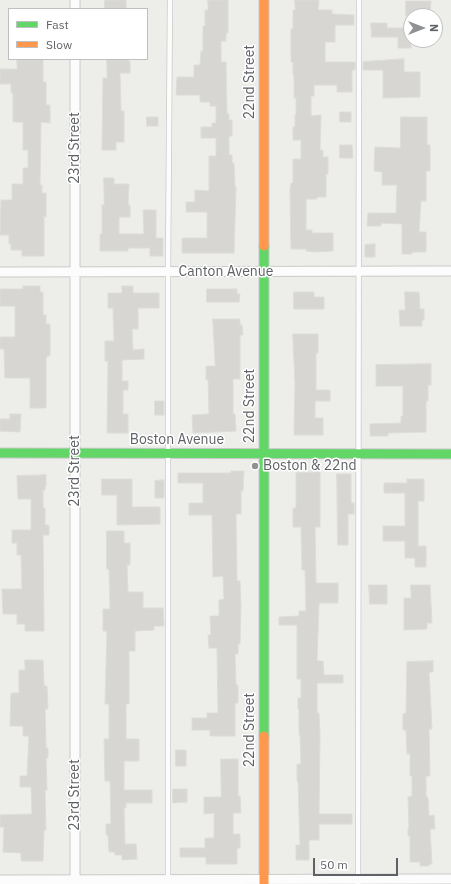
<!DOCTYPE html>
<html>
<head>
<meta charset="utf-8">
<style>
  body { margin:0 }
  #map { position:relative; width:451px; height:884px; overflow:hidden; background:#edede9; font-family:"IBM Plex Sans",sans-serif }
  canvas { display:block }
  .legend { position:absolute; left:8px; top:8px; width:140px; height:52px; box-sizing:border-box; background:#fff; border:1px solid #bfc0c1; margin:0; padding:5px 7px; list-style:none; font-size:12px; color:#5e6165 }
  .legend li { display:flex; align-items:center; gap:8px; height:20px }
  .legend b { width:20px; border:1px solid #bfc0c1 }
  .north { position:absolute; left:403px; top:8px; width:40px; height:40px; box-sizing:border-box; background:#fff; border:1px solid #bfc0c1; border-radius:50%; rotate:90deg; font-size:11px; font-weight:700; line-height:16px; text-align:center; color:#5e6165 }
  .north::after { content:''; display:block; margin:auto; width:14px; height:18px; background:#909293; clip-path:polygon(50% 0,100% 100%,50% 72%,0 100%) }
  .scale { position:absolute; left:313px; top:858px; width:85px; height:18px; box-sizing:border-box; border:2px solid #5e6165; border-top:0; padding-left:5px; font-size:12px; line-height:14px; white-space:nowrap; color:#5e6165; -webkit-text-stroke:3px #fff; paint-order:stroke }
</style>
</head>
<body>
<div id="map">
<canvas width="451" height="884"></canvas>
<ul class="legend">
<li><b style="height:5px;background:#63d668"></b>Fast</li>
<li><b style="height:5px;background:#ff974d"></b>Slow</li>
</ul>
<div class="north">N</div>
<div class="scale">50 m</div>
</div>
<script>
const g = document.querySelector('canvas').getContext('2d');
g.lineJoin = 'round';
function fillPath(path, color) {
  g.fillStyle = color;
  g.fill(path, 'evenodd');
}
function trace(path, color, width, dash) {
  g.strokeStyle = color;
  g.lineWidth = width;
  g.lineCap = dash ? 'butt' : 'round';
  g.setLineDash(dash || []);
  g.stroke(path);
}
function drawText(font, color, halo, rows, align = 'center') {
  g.font = font + ' "IBM Plex Sans",sans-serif';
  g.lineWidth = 3;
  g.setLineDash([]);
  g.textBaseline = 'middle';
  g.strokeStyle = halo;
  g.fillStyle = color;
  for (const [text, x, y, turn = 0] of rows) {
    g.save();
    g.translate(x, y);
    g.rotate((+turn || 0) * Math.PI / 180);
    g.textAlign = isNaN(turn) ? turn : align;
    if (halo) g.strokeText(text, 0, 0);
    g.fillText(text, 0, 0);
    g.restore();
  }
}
const building = new Path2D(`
  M105 0H126V9H105Z
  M208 0H228V33H226V41H221V62H226L227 114H229V120H232V136H229V155H232V163H234L235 187H236L234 253H182V238H207V212H186V202H195V190L209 191V156H216V138H201V127H212V123H216V106H210V102H200V95H176L177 77H194V65H200L201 51H203V26H205V10H208Z
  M295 0H319L318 10H332V14L354 15V25H335V42H325V62H355V70H352V92H337V85H314V96H311V116L321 115 320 150H323V157H328V174H326V197H317V199H306V230H312V233H333V251L315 252 306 251V249H291L290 190 291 183H293V159H301V140H293V127H295V115H296V98H294V75H293V62H291V29H293V10H295Z
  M406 1H431L430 13H423V16H406Z
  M371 23H387V28H411V48H398V37H372Z
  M17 59H43V82H46V105H50V123L41 122 40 185H42V193H46V217L44 216V256H22V250H11V244H9V235H0L1 200H12V184H23V168H28V150H23V122H13V93H11V84H0V69H17Z
  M107 59H128V61H130V73H120L121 111H124V142H116V150H102L103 78H107Z
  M404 59V72H420V97L383 98V70H363V62Z
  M340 112H351V122H340Z
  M147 117H158V126H147Z
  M401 117H427V145H430V171H426V201H421L419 232H426V252H412V254H402V224L381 223V226H367L368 213H396L397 185H382V172L374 171 375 147 400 148Z
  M340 145H352L353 158H340Z
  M104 178H114V184H129L128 205H130V217H119V234H144L143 210H156V238H163V256H150V248H128V251H100V234H102V205H104Z
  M375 244V257H365V245Z
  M23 286H40V292H43V315H46V324H50V356H47L46 359V408H30V378H5L4 349H0V337H15V306H0V289H23Z
  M122 286H133V293H159V308H138V329H132L133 350 144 349V359L122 360V381H128V390H123V414H128V433H107L108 361H105V341H114L113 308H108V293H122Z
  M207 289H237V294H240L239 302H207Z
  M294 292H314V297H324V309H294Z
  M405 292H419L420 309H424V320H422V326H400L399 310H405Z
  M213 319H240V325H242L243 335H240V379H233V414H235L236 431 193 433 192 415 209 414 208 379 206 380V366H215Z
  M293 334H318V353H316V390H330V401H315V418H323V435H294L295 383Z
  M431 364V385H428V401H426V432L388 433V436H370V424L401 423V416H403V386H376V365Z
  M155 401H164V415H155Z
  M10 414H21L20 432 0 431V419H10Z
  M231 471H244L243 491H241V514H236L237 581H240L241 606 240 644H238V654H235L236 685H238V703H235V736H210V730H192V718H207V713H218L217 648H209L208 635H211L210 616H219V600L224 599 223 576 213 577 212 515H189V503H203V483H178V473H231Z
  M320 472V527H315L316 583H338V603H319L317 661H323L324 675H343V683H317V713H319L320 735 319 814H352V824H319V840H309V860H296V845H300L298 781H297V764H301L300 735H299V709H298V698H301V679H297V625H279V617L299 616V611H306L305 570H302L301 527H293V508H296V473Z
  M337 474H351V503H354V514H348V545H338Z
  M46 475V486H45V490H43V508H45V525H49V535H43L44 631H25V624H17V614H3L2 589H22L21 555H17V543H12V530H31V499H18L17 476Z
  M102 479H132V507H160V524L117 525V495H102Z
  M407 479H424V501H418V546H426V567H415V558H405V541H383V526H405V493H384V483H407Z
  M164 480V498H155V481Z
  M107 531H124V543H130V565H127L128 592H143V608H163L164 626H154V630L135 631V651H129V704H126V739H139V761H124V790H152V803H126V808H124L125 844H136L137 859 122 860V855H115V852H109L108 835H106V824H111L110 781H105L104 739H109V704H105L107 631H103V609H110L109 569H107Z
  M369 585H387V604H370Z
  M411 585H430L432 623H427V629L404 630V598H411Z
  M25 660H43L44 686H47L48 709H45L46 748H48V758H46L47 790H45L46 830H44L43 861H21V853L3 852 4 827H0V815L32 814 31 787H20V776H27L29 736H23V726H10L11 693H19V670H25Z
  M433 661V672H429L432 729H429L430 776H426V796L428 798 429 816 434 815 435 829H430L432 864H429V866H420V862H410V836H408V828H409L408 797 412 796V776H410V754H407L406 730H403V714L406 713 407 662Z
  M176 750H186V766H176Z
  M221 759H238V796H240L241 813H233V834H240V848H237V864H206V857H180V848H205V838H214V813L204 814V797H221Z
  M173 789H187V802L173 803Z`);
fillPath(building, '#d7d6d3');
trace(building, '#dcdcd8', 1);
const lane = new Path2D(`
  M168 880V272L170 0
  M358 884 359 0`);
const street = new Path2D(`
  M75 9V0
  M0 272 451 271
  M0 880 451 879
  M75 884V59`);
const fast = new Path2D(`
  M264 246V736
  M0 453 451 454`);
const slow = new Path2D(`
  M264 0V246
  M264 736V884`);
trace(lane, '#cacbca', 6);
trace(street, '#cacbca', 11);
trace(fast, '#c8c9c9', 11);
trace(slow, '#c8c9c9', 11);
trace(lane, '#fcfcfc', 4.5);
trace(street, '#fcfcfc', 9);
trace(fast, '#63d668', 9);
trace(slow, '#ff974d', 9);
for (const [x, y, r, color] of [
  [255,466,4,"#909293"]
]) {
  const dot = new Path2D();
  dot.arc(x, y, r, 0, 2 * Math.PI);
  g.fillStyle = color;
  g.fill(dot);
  trace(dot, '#fff', 1.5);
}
drawText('14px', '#5e6165', '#fff', [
  ["22nd Street",250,82,-90],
  ["23rd Street",75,148,-90],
  ["Canton Avenue",226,272],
  ["22nd Street",250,406,-90],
  ["Boston Avenue",177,440],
  ["23rd Street",75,471,-90],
  ["22nd Street",250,730,-90],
  ["23rd Street",75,795,-90]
]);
drawText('14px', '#5e6165', '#fff', [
  ["Boston & 22nd",263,466]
], 'left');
</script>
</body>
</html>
